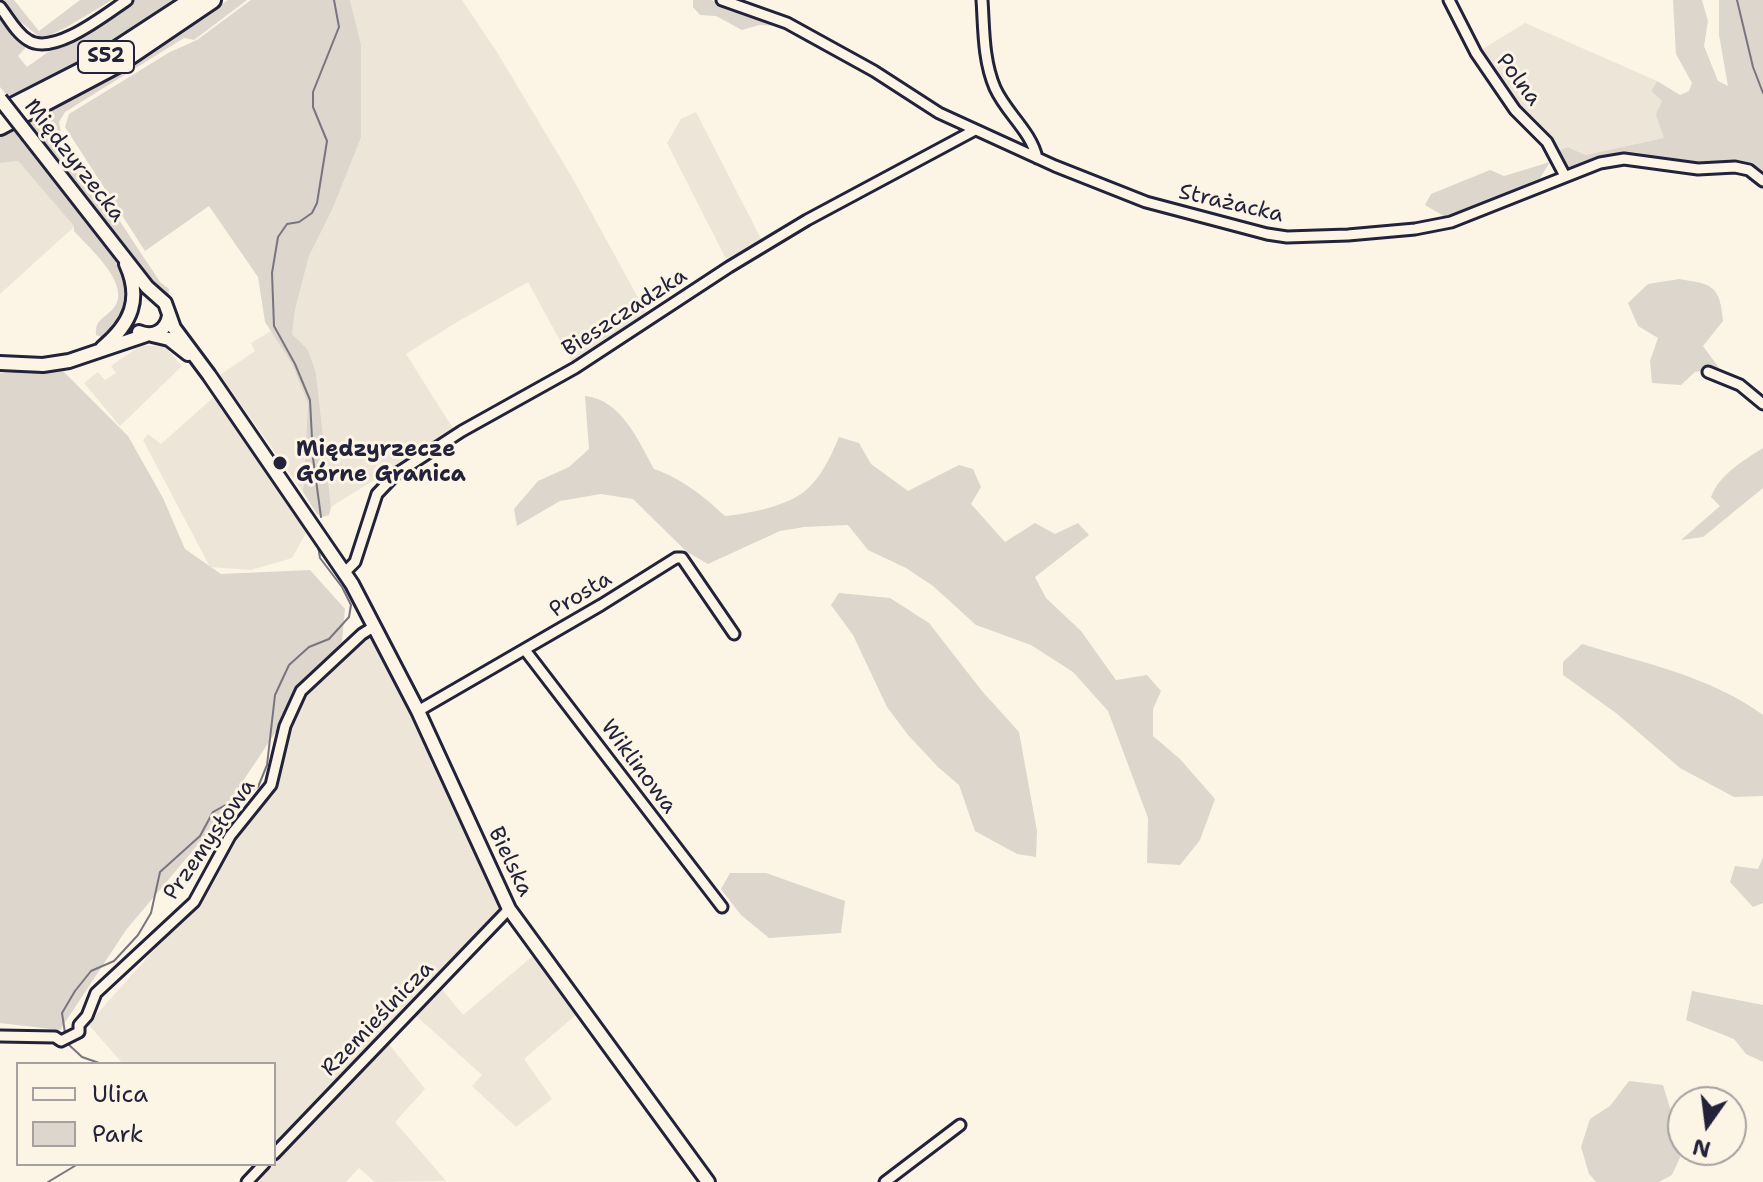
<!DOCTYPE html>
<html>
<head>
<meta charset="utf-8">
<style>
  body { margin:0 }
  #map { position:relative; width:1763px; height:1182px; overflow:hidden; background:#fcf5e5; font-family:"Shantell Sans",sans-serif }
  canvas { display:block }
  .legend { position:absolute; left:16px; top:1062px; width:260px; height:104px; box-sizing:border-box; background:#fcf5e5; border:2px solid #a5a1a1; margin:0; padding:10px 14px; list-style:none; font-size:24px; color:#22223b }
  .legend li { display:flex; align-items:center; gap:16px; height:40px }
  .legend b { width:40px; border:2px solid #a5a1a1 }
  .north { position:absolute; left:1667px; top:1086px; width:80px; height:80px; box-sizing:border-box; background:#fcf5e5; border:2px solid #a5a1a1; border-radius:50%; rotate:194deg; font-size:22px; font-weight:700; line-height:32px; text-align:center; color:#22223b }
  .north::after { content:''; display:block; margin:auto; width:28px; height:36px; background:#22223b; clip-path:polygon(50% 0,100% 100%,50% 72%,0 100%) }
</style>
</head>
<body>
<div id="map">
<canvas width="1763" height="1182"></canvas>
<ul class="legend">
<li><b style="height:10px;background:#fcf5e5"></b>Ulica</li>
<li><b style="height:22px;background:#dcd6cc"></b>Park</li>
</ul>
<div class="north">N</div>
</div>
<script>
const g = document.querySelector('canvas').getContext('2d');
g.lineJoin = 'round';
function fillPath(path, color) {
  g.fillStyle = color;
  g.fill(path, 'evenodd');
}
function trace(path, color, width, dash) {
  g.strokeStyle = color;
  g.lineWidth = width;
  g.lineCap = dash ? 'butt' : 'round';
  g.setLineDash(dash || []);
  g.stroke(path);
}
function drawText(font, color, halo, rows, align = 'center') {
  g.font = font + ' "Shantell Sans",sans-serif';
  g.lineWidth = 6;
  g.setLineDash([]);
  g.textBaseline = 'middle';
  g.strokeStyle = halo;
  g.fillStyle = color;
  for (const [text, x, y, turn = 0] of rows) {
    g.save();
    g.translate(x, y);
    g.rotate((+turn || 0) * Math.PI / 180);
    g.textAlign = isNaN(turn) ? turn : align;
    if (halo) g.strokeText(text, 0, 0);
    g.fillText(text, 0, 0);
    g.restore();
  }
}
fillPath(new Path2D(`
  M350 0H462L497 52 573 179 648 316 575 368 528 282 457 322 406 354 454 430 331 507 316 373 292 334 295 310 309 256 331 212 361 44Z
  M1525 23 1657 81 1651 91 1662 101 1664 138 1585 155 1568 147 1556 152 1517 109 1478 52Z
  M696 112 761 239 726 259 667 143 681 119Z
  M18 161 75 226 0 294V163Z
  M271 331 292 364 308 404 303 492 220 375 255 351 251 343Z
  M141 345 165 347 182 366 120 426 84 383 98 372 105 380 116 373 111 366Z
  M215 396 307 531 292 558 251 570 210 567 143 440 148 434 161 444Z
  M372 634 400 695 445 780 504 909 274 1146V1064H123L88 1024 197 902 235 836 275 787 289 727 313 685Z
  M534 955 577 1014 524 1059 552 1099 516 1127 472 1086 482 1075 413 1013 440 987 463 1015Z
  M389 1044 425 1089 395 1122 446 1181 375 1182 359 1168 346 1182H250L268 1164H274V1158Z`), '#ece5d8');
fillPath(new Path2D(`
  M0 0H14L39 31 80 0H112L67 27 42 39 12 15Z
  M134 0H181L86 59 10 99 0 87V13L14 35 26 47 18 56 27 67 48 52 67 45Z
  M228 0H247L194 40 184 38 65 112 59 122 61 132 160 282 169 289V296L152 284 134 256 28 123 129 67Z
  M251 0H350L361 44V137L331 212 309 256 295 310 292 334 308 350 316 373 331 507 329 515 323 517 317 514 303 492 308 404 292 364 265 322 258 277 209 206 145 251 65 127 69 114 170 52 197 40Z
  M693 0H711L785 26 759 25 742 30 716 16 700 15 693 7Z
  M1673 0H1702L1708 21 1704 46 1718 81 1728 86 1719 35V0H1763V177L1750 167 1696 166 1651 159 1569 171 1561 167 1556 152 1568 147 1585 155 1664 138 1656 115 1662 101 1651 91 1657 81 1680 95 1689 91 1692 83 1676 54Z
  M16 129 125 271 128 297 123 307 121 321 104 338 96 335C95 320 103 319 112 310 135 287 89 248 74 231V226L18 161 0 163V137Z
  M1550 162 1540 178 1447 218 1425 205 1431 194 1490 170 1504 176Z
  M1679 279C1712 284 1720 285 1723 321L1703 346 1719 368 1695 372 1681 385 1652 383 1650 361 1658 338 1638 326 1628 303 1648 284Z
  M61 369 128 436 163 498 185 549 221 574 310 570 345 609 342 641 277 730 211 829 126 930 60 1030 0 1023V373Z
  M585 396C621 399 639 442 654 469 684 480 702 495 725 516 748 514 787 506 805 491 821 478 831 456 839 437L859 443 871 464 908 491 959 465 973 469 981 487 971 504 1005 542 1035 523 1055 534 1078 523 1089 535 1035 577 1046 598 1081 631 1116 680 1147 675 1161 691 1153 709V736L1180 759 1215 799 1200 840 1180 865 1147 863 1148 818 1108 711 1073 672 1031 645 976 625 933 586 906 568 868 550 848 525 804 527 780 531 708 564 687 552 633 499 601 494 560 501 517 526 514 509 538 481 569 467 589 449Z
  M1763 448V488L1703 537 1681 540 1720 506 1711 497C1719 475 1744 460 1763 448Z
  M839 593 890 598 929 623 982 691 1019 732 1037 831 1036 857 1017 854 975 831 959 785 938 767 908 735 887 707 853 635 831 605Z
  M1582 644C1643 663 1710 676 1763 715V796L1734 797 1680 768 1616 713 1563 675V662Z
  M1763 857V903L1753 907 1730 882 1735 866 1758 869Z
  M730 873H766L845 901 841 933 769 938 741 915 721 889Z
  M1692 991 1763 1005V1062L1746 1054 1734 1039 1686 1020Z
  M1629 1081 1663 1085 1683 1151 1672 1175 1659 1182H1596L1589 1174 1581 1147 1590 1119 1610 1106Z`), '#dcd6cc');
trace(new Path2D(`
  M1737 0 1753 67 1763 93
  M321 517 313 458 310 400 295 364 274 326 272 273 278 237 287 224 299 222 312 213 317 203 327 141 313 107V92L339 27 334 0
  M65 1033 62 1013 75 991 91 971 114 961 138 935 151 913 160 872 200 836 213 812 258 787 267 765 275 695 289 665 309 647 329 639 349 617 351 605 342 587 320 558 318 546
  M67 1043 82 1057 102 1064
  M48 1182 78 1164`), '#78757e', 2);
const street = new Path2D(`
  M722 0 787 23 874 71 939 113 1055 166 1146 202 1267 234 1287 237 1348 235 1415 229 1451 222 1600 163 1624 159 1698 169 1735 167 1749 170 1763 181
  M982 0C984 29 983 60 995 88 1006 113 1031 131 1037 158
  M1449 0 1476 53 1515 110 1547 142 1565 176
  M0 7C8 17 16 33 28 40 53 57 106 14 127 0
  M1708 372 1740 385 1763 404
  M345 572 355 562 377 494 396 474 462 431 575 368 729 267 807 220 975 130
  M525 650 722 907
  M418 711 601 605 676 558H682L734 634
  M0 1036 55 1037 61 1041 79 1032V1025L87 1016 96 993 194 902 230 836 271 785 285 726 301 691 362 634 375 626
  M274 1154 509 909
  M247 1182 264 1164
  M885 1182 960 1125`);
const secondary = new Path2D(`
  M29 136 147 287 165 303 174 328 209 375 352 584 418 711 509 909 708 1182
  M139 332C154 338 166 331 169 316
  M152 335 169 339 188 354
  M102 348C131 324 142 299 126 264
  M0 363 43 365 69 361 146 335`);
const highway = new Path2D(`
  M0 113 92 66 193 0
  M0 126 119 63 212 0`);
trace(street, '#22223b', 15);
trace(secondary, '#22223b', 18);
trace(highway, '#22223b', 22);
trace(street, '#fcf5e5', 9);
trace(secondary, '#fcf5e5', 12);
trace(highway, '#fcf5e5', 16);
const secondaryBridge = new Path2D(`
  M0 99 29 136`);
trace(secondaryBridge, '#22223b', 18, []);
trace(secondaryBridge, '#fcf5e5', 12);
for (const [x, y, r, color] of [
  [280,463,8,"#22223b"]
]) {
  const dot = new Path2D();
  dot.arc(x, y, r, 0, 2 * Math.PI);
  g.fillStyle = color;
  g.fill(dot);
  trace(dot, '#fcf5e5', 3);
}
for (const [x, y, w] of [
  [106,57,56]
]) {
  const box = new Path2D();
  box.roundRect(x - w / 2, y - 16, w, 32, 6);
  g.fillStyle = '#fcf5e5';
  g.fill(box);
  trace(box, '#22223b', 2);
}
drawText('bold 20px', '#22223b', null, [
  ["S52",106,57]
]);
drawText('22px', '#22223b', '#fcf5e5', [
  ["Polna",1518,80,53],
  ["Międzyrzecka",74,161,52],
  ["Strażacka",1231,204,13],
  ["Bieszczadzka",625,313,-33],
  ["Prosta",581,595,-31],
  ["Wiklinowa",638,767,53],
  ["Przemysłowa",210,840,-55],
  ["Bielska",510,862,64],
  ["Rzemieślnicza",378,1019,-46]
]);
drawText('bold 22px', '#22223b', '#fcf5e5', [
  ["Międzyrzecze",296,450],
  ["Górne Granica",296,475]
], 'left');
</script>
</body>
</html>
